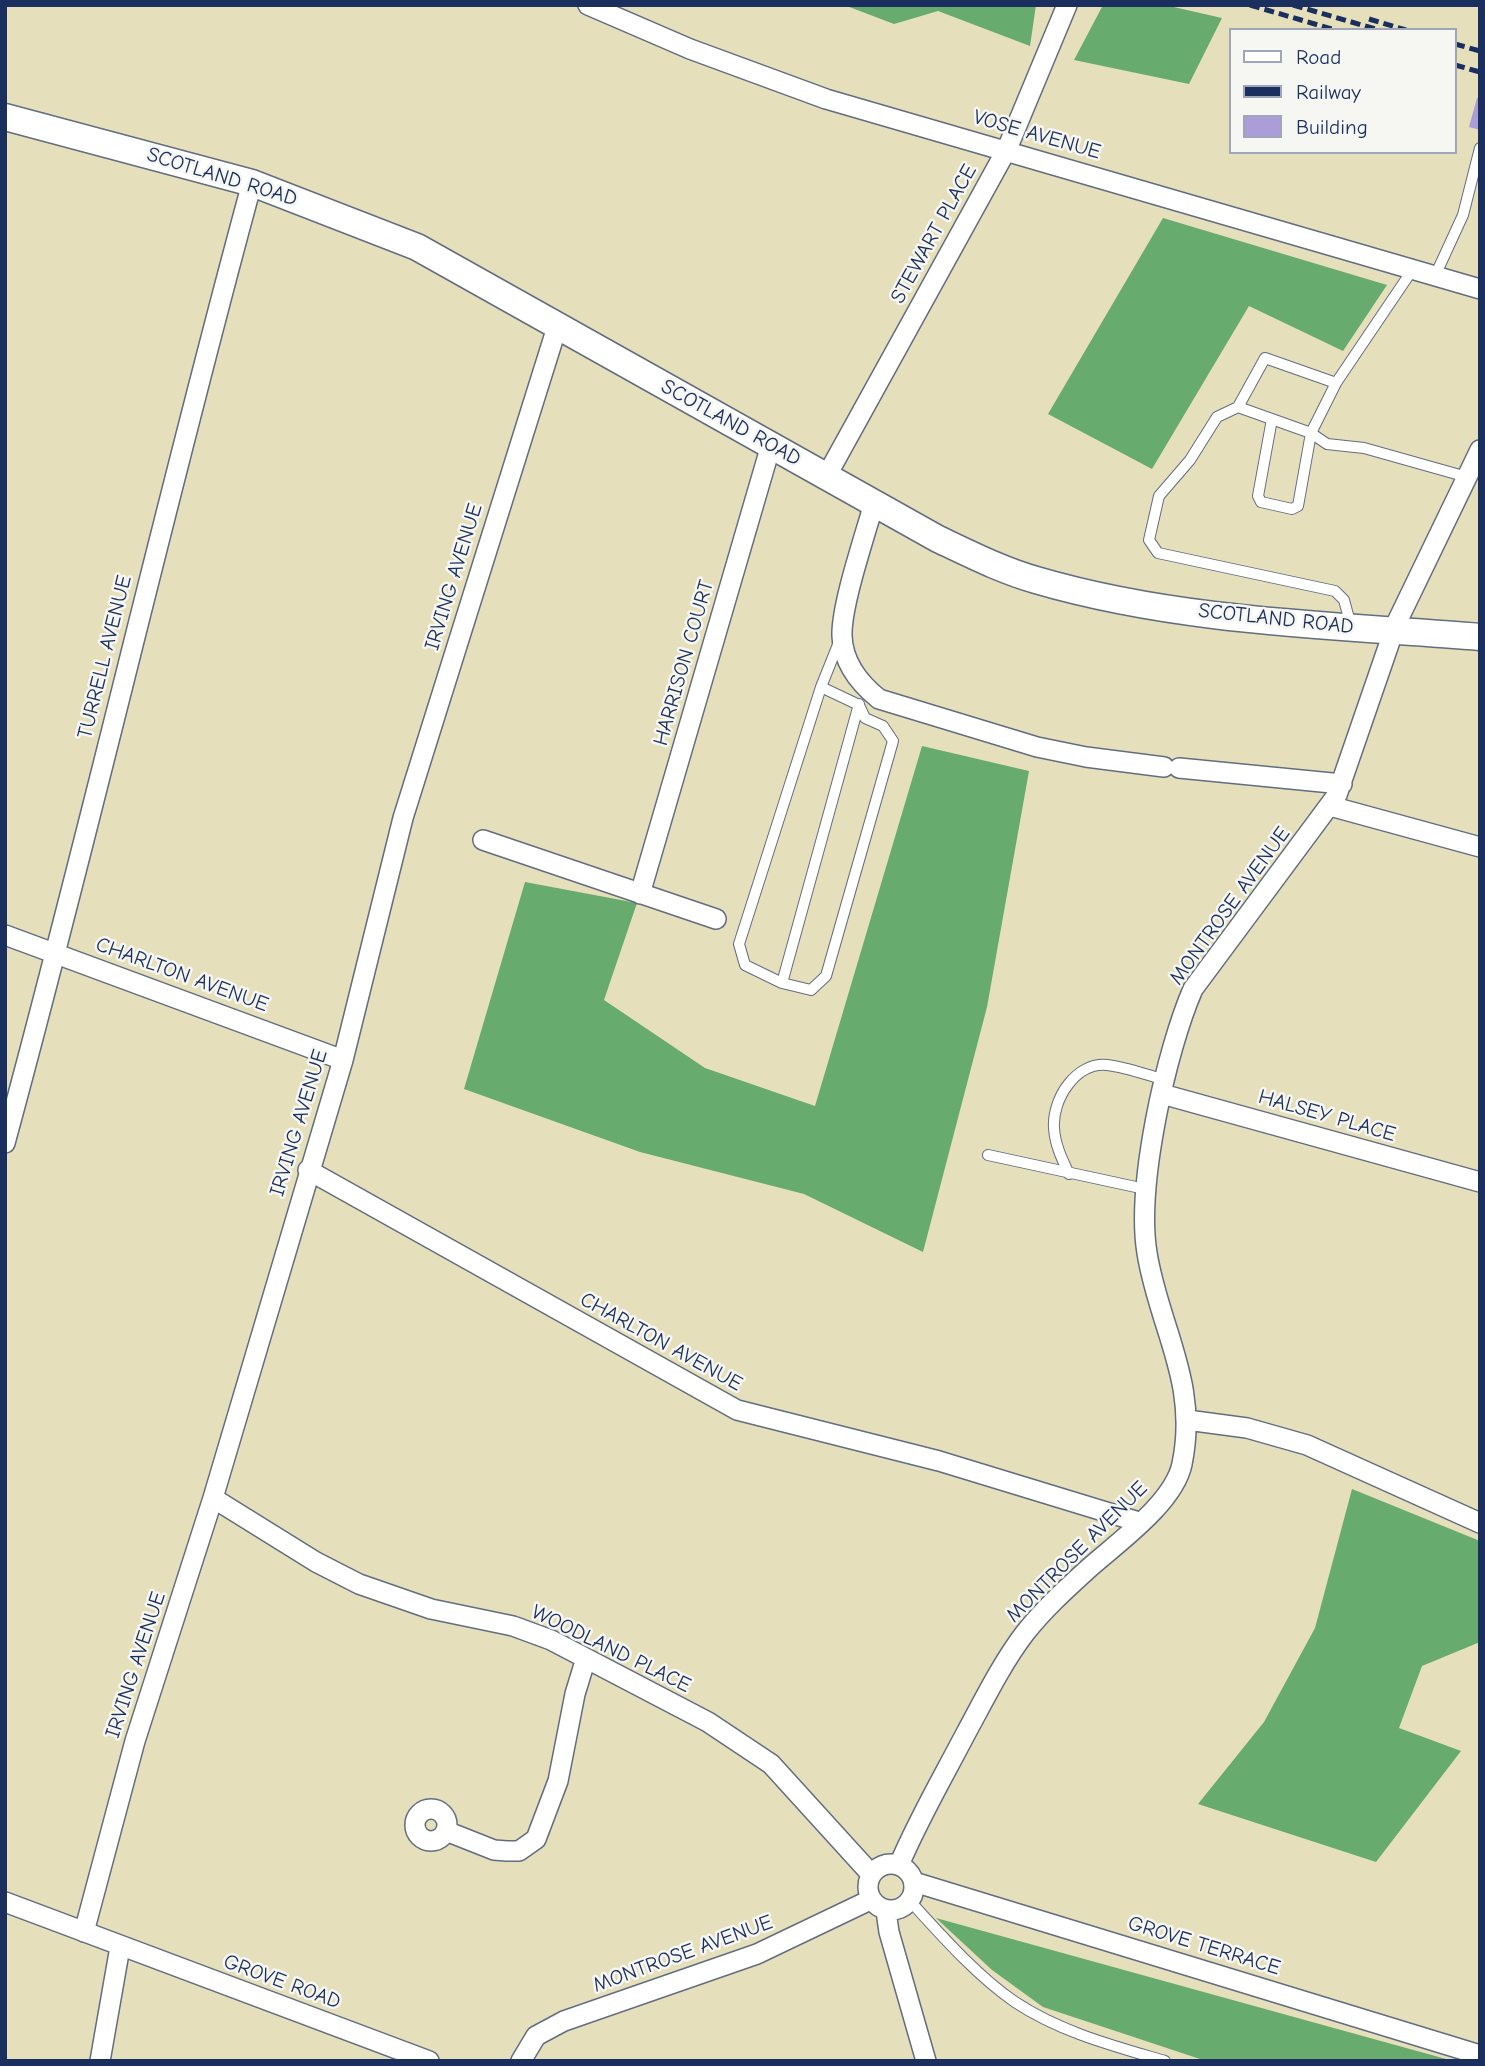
<!DOCTYPE html>
<html>
<head>
<meta charset="utf-8">
<style>
  body { margin:0 }
  #map { position:relative; width:1485px; height:2066px; overflow:hidden; background:#e6dfbb; font-family:"Comic Neue",sans-serif }
  canvas { display:block }
  .frame { position:absolute; inset:0; border:7px solid #1b2f5e; pointer-events:none }
  .legend { position:absolute; left:1229px; top:28px; width:228px; height:126px; box-sizing:border-box; background:#f6f6f2; border:2px solid #9ea6b7; margin:0; padding:9px 12px; list-style:none; font-size:21px; color:#1b2f5e }
  .legend li { display:flex; align-items:center; gap:14px; height:35px }
  .legend b { width:35px; border:2px solid #9ea6b7 }
</style>
</head>
<body>
<div id="map">
<canvas width="1485" height="2066"></canvas>
<div class="frame"></div>
<ul class="legend">
<li><b style="height:9px;background:#fff"></b>Road</li>
<li><b style="height:9px;background:#1b2f5e"></b>Railway</li>
<li><b style="height:19px;background:#ab9dd7"></b>Building</li>
</ul>
</div>
<script>
const g = document.querySelector('canvas').getContext('2d');
g.lineJoin = 'round';
function fillPath(path, color) {
  g.fillStyle = color;
  g.fill(path, 'evenodd');
}
function trace(path, color, width, dash) {
  g.strokeStyle = color;
  g.lineWidth = width;
  g.lineCap = dash ? 'butt' : 'round';
  g.setLineDash(dash || []);
  g.stroke(path);
}
function drawText(font, color, halo, rows, align = 'center') {
  g.font = font + ' "Comic Neue",sans-serif';
  g.lineWidth = 5;
  g.setLineDash([]);
  g.textBaseline = 'middle';
  g.strokeStyle = halo;
  g.fillStyle = color;
  for (const [text, x, y, turn = 0] of rows) {
    g.save();
    g.translate(x, y);
    g.rotate((+turn || 0) * Math.PI / 180);
    g.textAlign = isNaN(turn) ? turn : align;
    if (halo) g.strokeText(text, 0, 0);
    g.fillText(text, 0, 0);
    g.restore();
  }
}
fillPath(new Path2D(`
  M844 5H1036L1030 46 938 11 894 24Z
  M1103 5H1165L1222 18 1189 84 1074 60Z
  M1163 218 1387 285 1343 351 1249 306 1152 469 1048 414Z
  M922 746 1029 771 987 1007 923 1252 804 1194 640 1152 464 1089 525 882 637 903 604 1000 705 1068 815 1106Z
  M1352 1489 1480 1541V1642L1422 1666 1399 1728 1461 1751 1376 1862 1198 1804 1264 1722 1315 1628Z
  M936 1918 1446 2059 1206 2061 1043 2007 992 1970Z`), '#68ab6f');
fillPath(new Path2D(`
  M1477 98H1480V130L1469 127Z`), '#ab9dd7');
const service = new Path2D(`
  M1435 276 1463 215 1480 148
  M1336 383 1265 358 1238 407 1217 417 1190 460 1159 496 1149 540 1158 553 1335 591 1344 600 1351 626
  M1238 407 1311 433 1336 383 1413 269
  M1272 419 1258 496 1261 502 1292 509 1298 506 1311 433 1327 444 1364 448 1467 477
  M821 687 859 705 865 718 883 726 893 741 826 976 811 990 782 983 745 965 739 944 821 687 839 642
  M782 983 859 704
  M988 1155 1145 1189
  M1069 1174C1062 1159 1055 1145 1054 1128 1052 1099 1076 1062 1107 1065 1126 1067 1147 1075 1165 1080
  M910 1901C941 1935 977 1976 1015 2002 1060 2032 1114 2046 1165 2061`);
const minor = new Path2D(`
  M588 5 690 49 826 99 1480 289
  M826 477 1007 149 1067 5
  M874 503C865 536 841 605 842 636 843 663 859 683 879 699L1037 747 1086 757 1164 767
  M1179 768 1342 784
  M1330 806 1480 847
  M483 840 716 919
  M640 894 771 445
  M5 935 343 1060
  M1162 1094 1480 1182
  M5 1143C92 824 165 502 252 183
  M308 1170 737 1410 939 1461 1139 1522
  M1187 1420 1247 1428 1307 1445 1480 1523
  M213 1498 316 1562 359 1584 431 1609 513 1626 551 1640 708 1722 771 1764 871 1874
  M415 1825a16 16 0 1 1 32 0a16 16 0 1 1-32 0Z
  M446 1831 494 1850 507 1851H519L536 1839 558 1781 575 1694 586 1658
  M868 1887a23 23 0 1 1 46 0a23 23 0 1 1-46 0Z
  M899 1865C918 1820 943 1777 966 1733 984 1700 1002 1663 1025 1633 1044 1609 1066 1589 1088 1569 1117 1543 1174 1503 1182 1464 1199 1382 1159 1328 1147 1253 1136 1186 1166 1051 1193 989L1337 795 1396 624 1480 450
  M914 1882 1480 2055
  M5 1902 429 2061
  M886 1911 889 1932 926 2061
  M84 1932 135 1741 213 1498 343 1060 403 818 557 327
  M100 2061 120 1947
  M521 2061 536 2036 564 2021 757 1954 870 1900`);
const secondary = new Path2D(`
  M5 117 252 183 417 247 938 539C970 554 1001 570 1036 580 1179 622 1332 625 1480 637`);
trace(service, '#626d7f', 12);
trace(minor, '#626d7f', 22);
trace(secondary, '#626d7f', 29);
trace(service, '#fff', 10);
trace(minor, '#fff', 19);
trace(secondary, '#fff', 26);
trace(new Path2D(`
  M1250 5 1335 30
  M1293 5 1379 30
  M1369 19 1406 30
  M1455 44 1480 51
  M1455 65 1480 72`), '#1b2f5e', 5, [10, 5]);
drawText('21px', '#1b2f5e', '#f6f6f2', [
  ["VOSE AVENUE",1037,135,16],
  ["SCOTLAND ROAD",222,177,17],
  ["STEWART PLACE",934,234,-61],
  ["SCOTLAND ROAD",731,423,29],
  ["IRVING AVENUE",454,577,-73],
  ["SCOTLAND ROAD",1276,619,6],
  ["TURRELL AVENUE",105,657,-76],
  ["HARRISON COURT",684,663,-74],
  ["MONTROSE AVENUE",1230,906,-54],
  ["CHARLTON AVENUE",182,975,20],
  ["HALSEY PLACE",1327,1116,16],
  ["IRVING AVENUE",299,1123,-73],
  ["CHARLTON AVENUE",661,1342,29],
  ["MONTROSE AVENUE",1077,1552,-45],
  ["WOODLAND PLACE",611,1649,26],
  ["IRVING AVENUE",136,1665,-72],
  ["GROVE TERRACE",1204,1946,17],
  ["MONTROSE AVENUE",683,1954,-20],
  ["GROVE ROAD",282,1982,20]
]);
</script>
</body>
</html>
